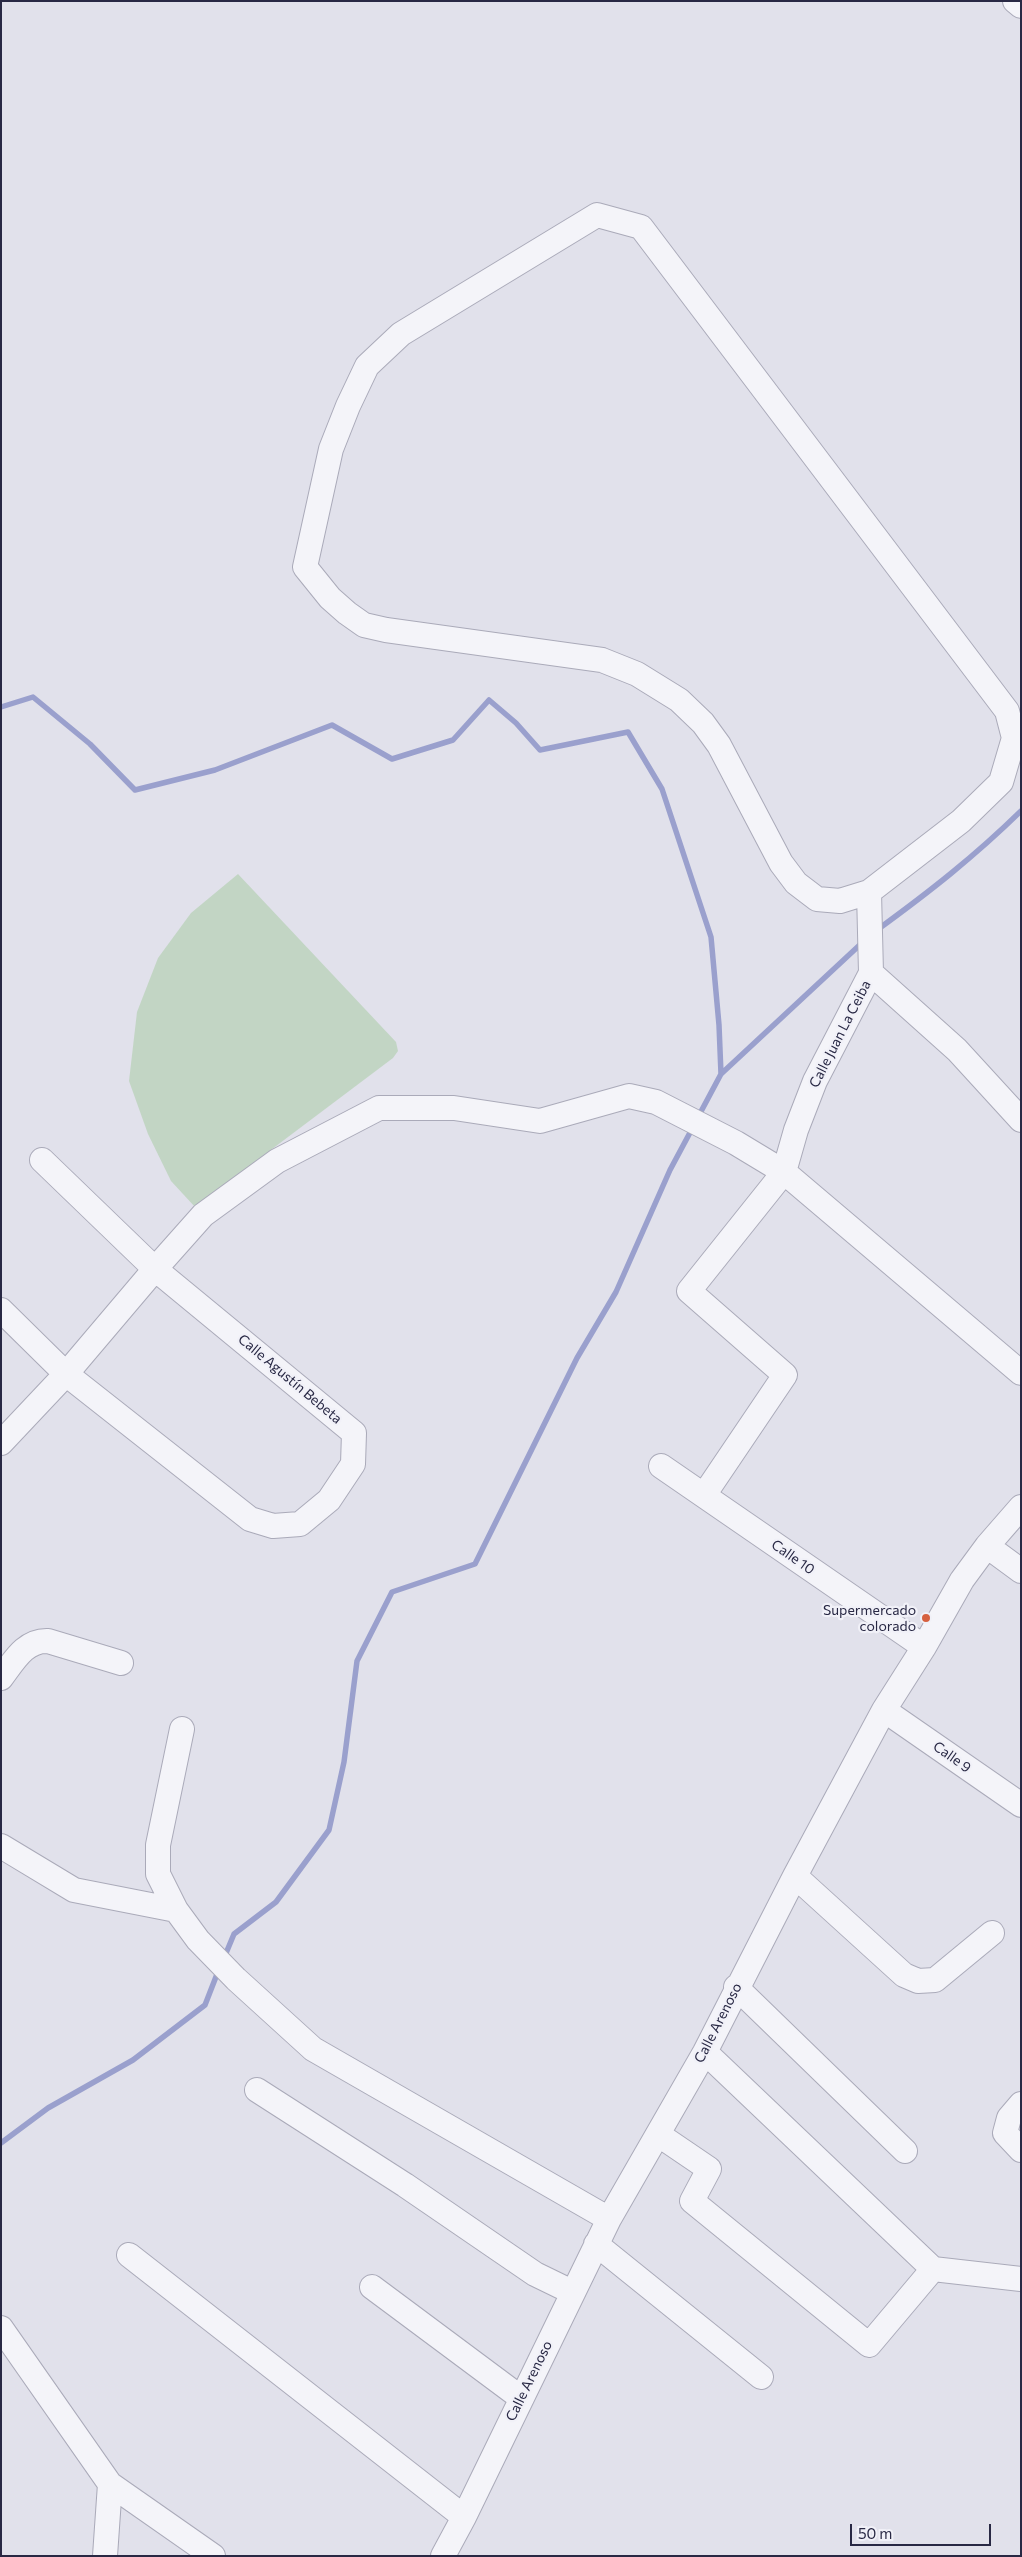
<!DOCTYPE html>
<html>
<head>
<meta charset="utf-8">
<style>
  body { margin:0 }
  #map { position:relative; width:1022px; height:2557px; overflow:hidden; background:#e1e1eb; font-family:Commissioner,sans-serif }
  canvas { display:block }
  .frame { position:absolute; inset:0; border:2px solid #282844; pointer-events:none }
  .scale { position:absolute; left:850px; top:2524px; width:141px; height:22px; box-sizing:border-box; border:2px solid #282844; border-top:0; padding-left:6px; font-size:15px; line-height:18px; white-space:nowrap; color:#282844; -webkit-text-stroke:4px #f1f1f8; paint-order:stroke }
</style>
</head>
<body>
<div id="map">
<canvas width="1022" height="2557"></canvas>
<div class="frame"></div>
<div class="scale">50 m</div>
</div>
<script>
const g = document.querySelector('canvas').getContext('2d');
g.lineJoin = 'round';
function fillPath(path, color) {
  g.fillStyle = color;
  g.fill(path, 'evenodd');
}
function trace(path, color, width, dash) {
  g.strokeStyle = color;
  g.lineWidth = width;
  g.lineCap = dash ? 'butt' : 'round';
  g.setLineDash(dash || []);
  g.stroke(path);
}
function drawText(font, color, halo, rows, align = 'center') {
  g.font = font + ' Commissioner,sans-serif';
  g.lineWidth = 4.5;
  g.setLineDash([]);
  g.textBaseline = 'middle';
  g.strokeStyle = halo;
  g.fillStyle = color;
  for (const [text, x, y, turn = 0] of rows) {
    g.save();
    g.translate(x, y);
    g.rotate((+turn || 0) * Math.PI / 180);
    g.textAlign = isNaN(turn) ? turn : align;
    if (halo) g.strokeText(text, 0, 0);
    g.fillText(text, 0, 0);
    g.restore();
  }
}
fillPath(new Path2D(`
  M238 874 396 1042 398 1051 393 1058 195 1207 171 1181 148 1134 129 1081 137 1012 158 958 191 913Z`), '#c2d5c4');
trace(new Path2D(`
  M1 707 33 697 90 744 135 790 215 770 332 725 392 759 453 740 489 700 516 723 540 750 628 732 662 789 711 937 719 1025 721 1074
  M877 930C929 892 974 857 1021 811
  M697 1119 721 1074 864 941
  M224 1958 234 1934 276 1902 329 1830 344 1762 357 1661 392 1592 475 1564 577 1358 616 1292 670 1170 693 1127
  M1 2143 48 2108 133 2060 205 2005 219 1969`), '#9aa0cd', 5.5);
const minor = new Path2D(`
  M1015 1 1021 6
  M597 215 641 227 1007 711 1014 738 1001 782 961 821 869 892 840 901 817 899 796 883 781 863 719 745 703 723 679 700 637 674 602 660 386 630 364 625 347 613 330 598 305 567 331 449 348 406 367 366 401 334Z
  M871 973 957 1050 1021 1120
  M1 1310 66 1374 250 1519 273 1526 300 1524 329 1500 353 1464 354 1433 155 1269 42 1160
  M1 1443 66 1374 155 1269 203 1215 277 1161 379 1108H454L540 1121 629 1096 656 1102 736 1143 784 1172 796 1130 815 1081 871 973 869 892
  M661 1466 924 1647
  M704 1495 785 1375 689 1291 784 1172 1021 1373
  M987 1546 1021 1571
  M1 1678C14 1661 25 1640 48 1641L121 1663
  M884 1710 1021 1805
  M1 1846 74 1890 176 1910 198 1940 236 1979 313 2049 609 2219
  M795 1876 904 1975 918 1981 935 1980 992 1933
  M176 1910 158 1874V1845L182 1729
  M736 1987 905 2151
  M705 2052 933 2269 1021 2279
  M257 2090 405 2185 535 2274 572 2292
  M1021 2104 1009 2118 1005 2133 1021 2150
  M659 2135 709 2169 692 2201 869 2345 933 2269
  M596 2244 761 2377
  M129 2255 464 2517
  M372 2287 521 2398
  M1 2328 110 2484 213 2556
  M105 2556 110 2484
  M443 2556 464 2517 609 2219 705 2052 795 1876 884 1710 924 1647 962 1580 987 1546 1021 1507`);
trace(minor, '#aaaab9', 26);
trace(minor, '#f4f4f9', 24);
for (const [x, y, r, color] of [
  [926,1618,5,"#d6603f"]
]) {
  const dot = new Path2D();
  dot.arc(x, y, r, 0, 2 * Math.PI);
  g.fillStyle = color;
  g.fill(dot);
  trace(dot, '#f1f1f8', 2);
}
drawText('14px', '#282844', '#f1f1f8', [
  ["Calle Juan La Ceiba",840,1034,-63],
  ["Calle Agustín Bebeta",290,1379,40],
  ["Calle 10",793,1557,35],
  ["Calle 9",952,1757,35],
  ["Calle Arenoso",718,2023,-63],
  ["Calle Arenoso",529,2381,-64]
]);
drawText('14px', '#282844', '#f1f1f8', [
  ["Supermercado",916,1610],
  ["colorado",916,1626]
], 'right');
</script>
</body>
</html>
